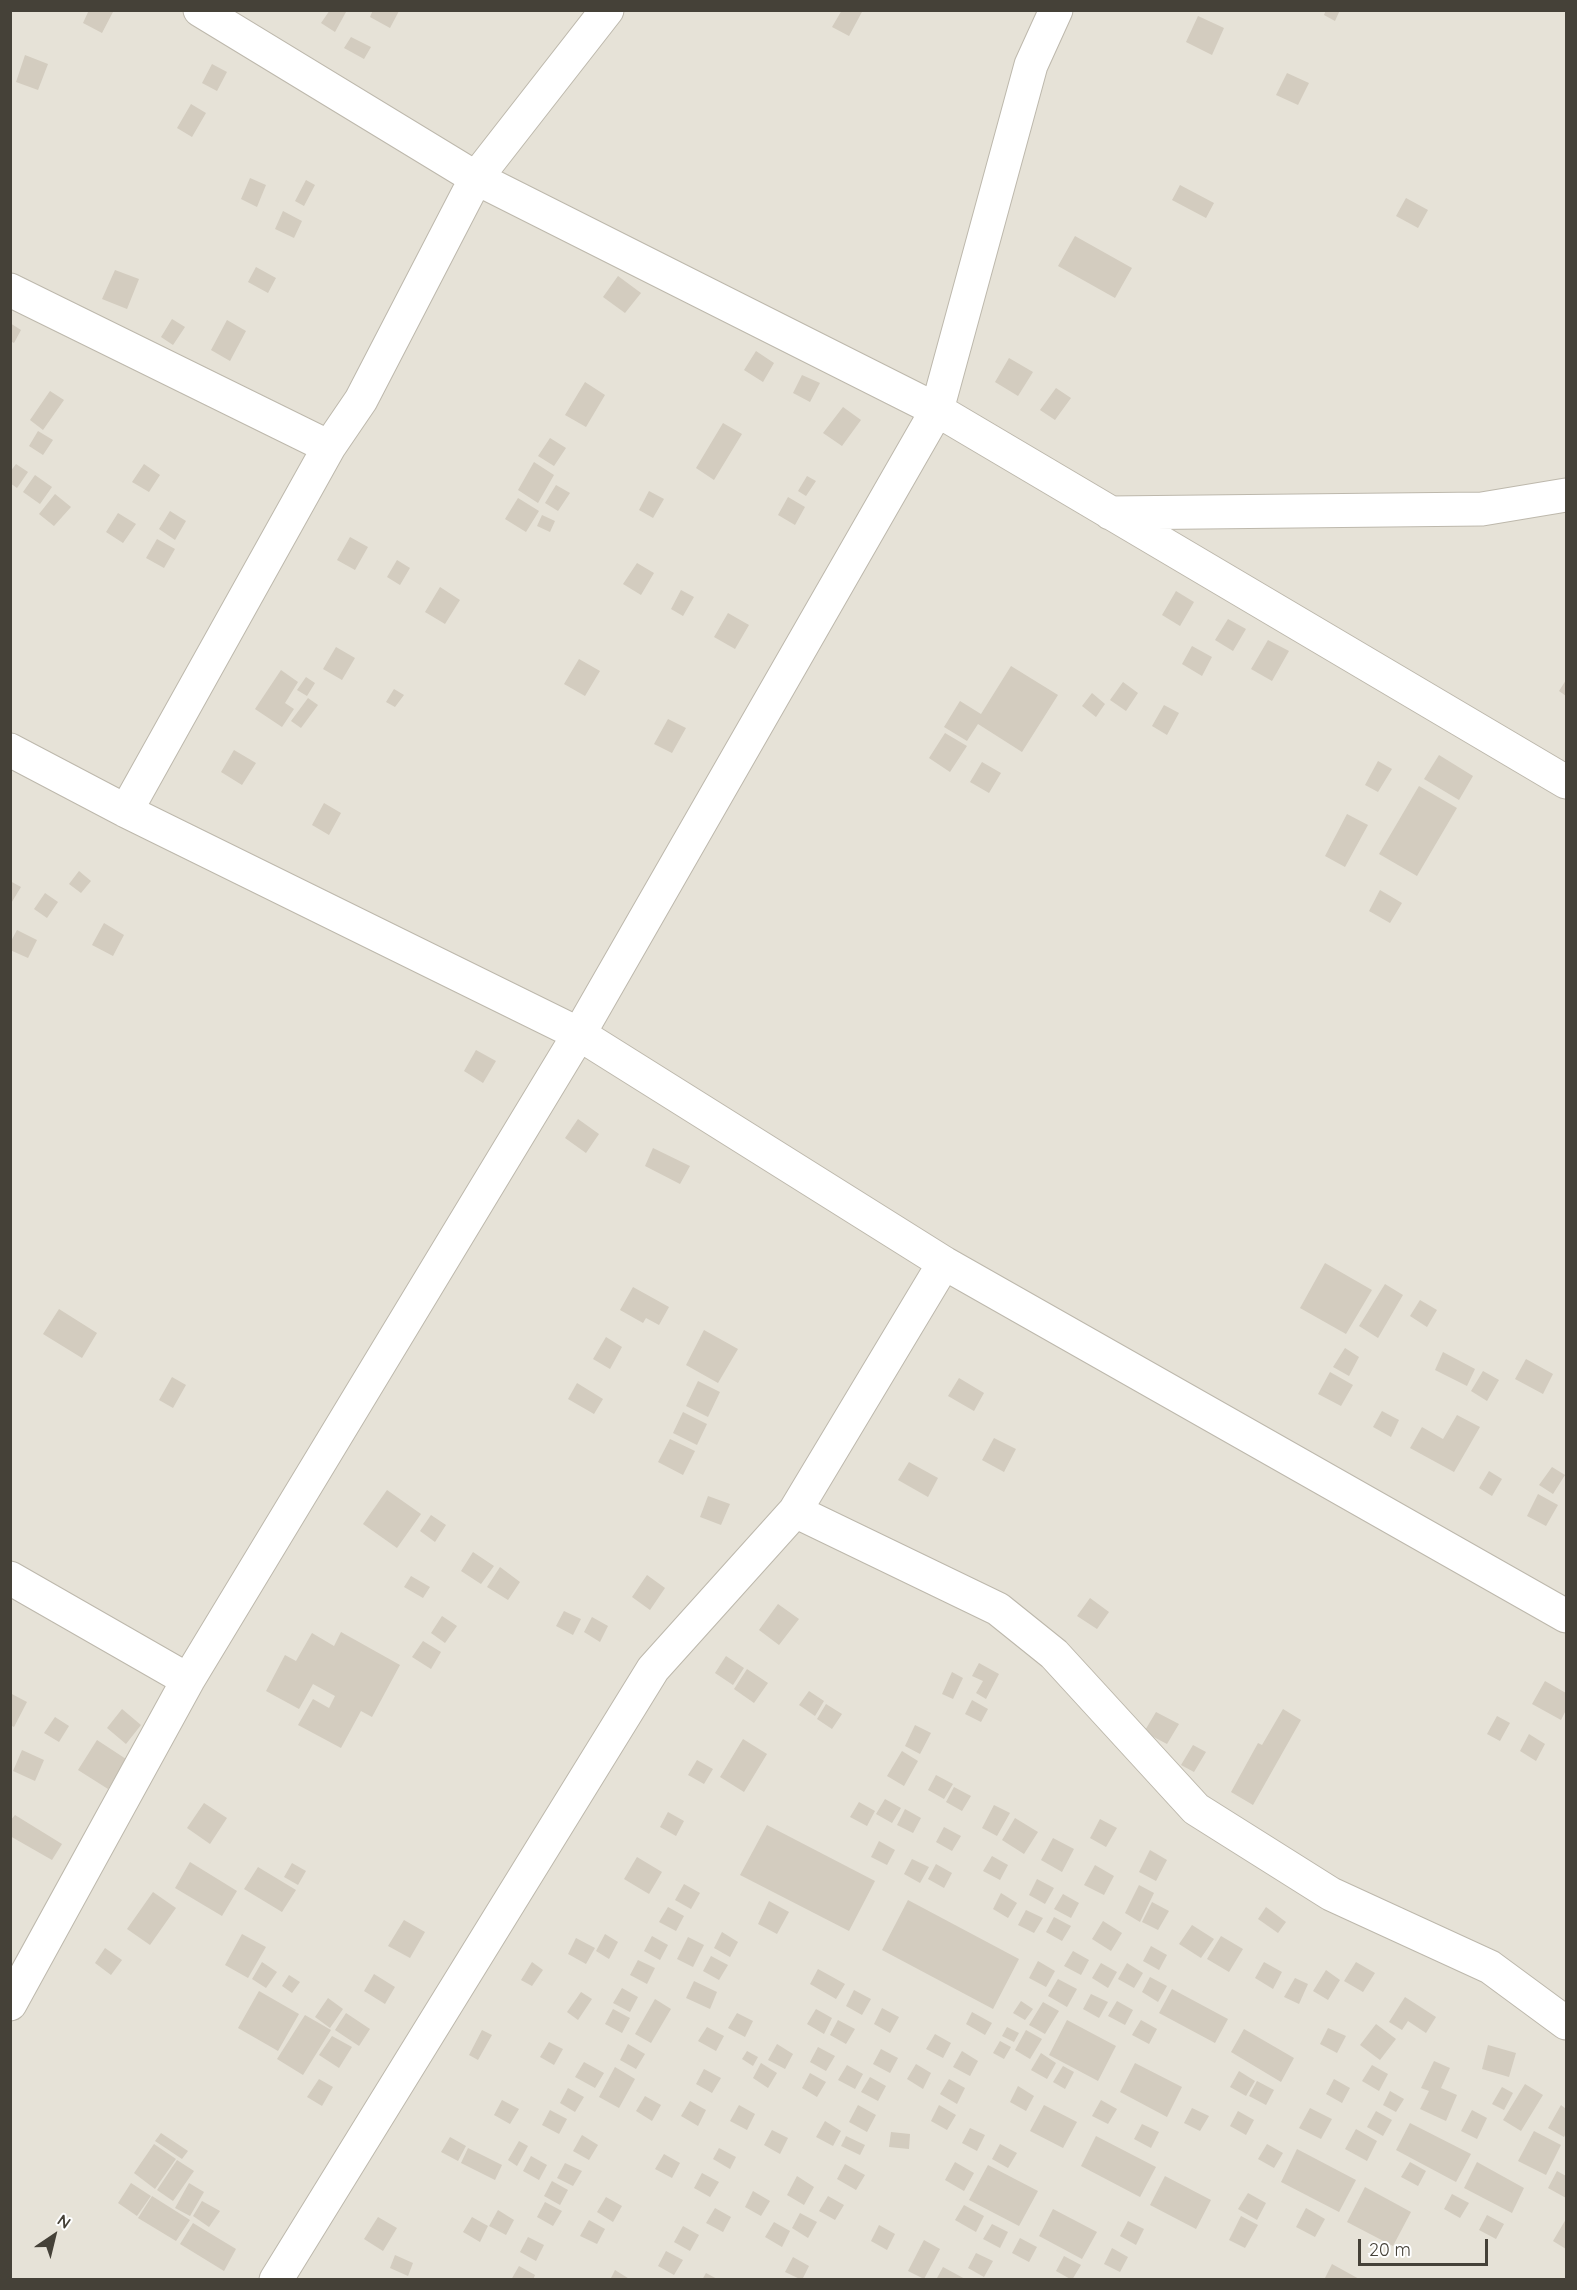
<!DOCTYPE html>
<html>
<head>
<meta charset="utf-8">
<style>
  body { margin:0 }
  #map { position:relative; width:1577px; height:2290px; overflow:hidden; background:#f2f0e9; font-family:Quicksand,sans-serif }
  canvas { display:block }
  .frame { position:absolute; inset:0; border:12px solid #454138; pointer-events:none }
  .north { position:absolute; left:24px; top:2206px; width:60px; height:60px; -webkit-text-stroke:4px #fff; paint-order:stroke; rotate:35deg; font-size:16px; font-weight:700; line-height:24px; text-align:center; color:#454138 }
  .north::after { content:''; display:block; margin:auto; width:21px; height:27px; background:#454138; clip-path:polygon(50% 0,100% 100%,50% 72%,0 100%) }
  .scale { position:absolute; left:1358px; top:2239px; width:130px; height:27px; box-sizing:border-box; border:3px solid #454138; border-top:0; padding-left:8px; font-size:18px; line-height:21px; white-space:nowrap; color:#454138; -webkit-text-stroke:4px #fff; paint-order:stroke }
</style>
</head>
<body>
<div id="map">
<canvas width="1577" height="2290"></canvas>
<div class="frame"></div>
<div class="north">N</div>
<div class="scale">20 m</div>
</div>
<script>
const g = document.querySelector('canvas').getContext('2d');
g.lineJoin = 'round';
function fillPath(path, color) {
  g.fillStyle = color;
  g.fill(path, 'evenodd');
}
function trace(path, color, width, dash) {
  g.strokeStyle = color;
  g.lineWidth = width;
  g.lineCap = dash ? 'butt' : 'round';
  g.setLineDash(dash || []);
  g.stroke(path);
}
fillPath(new Path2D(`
  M11 11H1566V2279H11Z`), '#e6e2d7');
fillPath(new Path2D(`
  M89 10H114L102 33 83 23Z
  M330 10 346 12 335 32 321 23Z
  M373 10H397L399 11 390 28 370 17Z
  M842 10H863L849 36 832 27Z
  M1326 10H1340L1335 21 1324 15Z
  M1198 16 1224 28 1212 55 1186 42Z
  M351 37 371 47 364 59 344 48Z
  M25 55 48 64 38 90 16 82Z
  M212 64 227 72 217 91 202 83Z
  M1287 73 1309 83 1298 105 1276 95Z
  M191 104 206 113 192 137 177 128Z
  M250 178 266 185 257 207 241 199Z
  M306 180 315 185 304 206 295 201Z
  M1180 185 1214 203 1206 218 1172 200Z
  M1406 198 1428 210 1418 228 1396 216Z
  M283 211 302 221 294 238 275 229Z
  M1075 236 1132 268 1115 298 1058 266Z
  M256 267 276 278 268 293 248 282Z
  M115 270 139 279 127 309 102 299Z
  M618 276 641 293 625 313 603 297Z
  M172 319 185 327 173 345 161 337Z
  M227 320 246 331 230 361 211 350Z
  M10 323 21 330 14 343 10 341Z
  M756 351 774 363 763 382 744 370Z
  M1009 358 1033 372 1018 396 995 382Z
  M802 375 820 383 810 402 793 393Z
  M585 382 605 395 586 427 565 415Z
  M1056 388 1071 398 1055 420 1040 410Z
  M50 391 64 400 43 430 30 420Z
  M843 407 861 420 842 446 823 433Z
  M723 423 742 434 714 480 696 468Z
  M38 431 53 440 43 455 29 446Z
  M550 438 566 448 554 466 538 456Z
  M534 462 554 475 538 503 518 490Z
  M16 464 28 472 17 488 10 483V472Z
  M144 464 160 475 149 492 132 482Z
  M35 475 52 487 40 504 23 492Z
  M807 476 816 481 806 496 798 491Z
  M556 485 570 493 558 511 545 503Z
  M649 491 664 499 653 518 639 510Z
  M55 494 71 507 54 526 39 514Z
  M788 497 805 507 795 525 778 515Z
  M518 498 539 511 526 532 505 519Z
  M170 511 186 521 175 540 159 529Z
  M118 513 136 524 123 543 106 532Z
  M542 515 555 521 550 532 537 526Z
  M350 537 368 547 355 570 337 560Z
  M157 539 175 549 164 568 146 558Z
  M397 560 410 568 400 585 387 577Z
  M637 563 654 573 641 595 623 584Z
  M440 587 460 600 445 624 425 612Z
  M681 590 694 597 683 616 671 609Z
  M1176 591 1194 602 1180 626 1162 615Z
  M728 613 749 625 735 649 714 637Z
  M1228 619 1246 629 1233 651 1215 640Z
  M1268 640 1289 651 1272 681 1251 669Z
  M1192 646 1212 657 1202 676 1182 664Z
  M336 647 355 658 342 680 323 669Z
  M579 659 600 671 585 696 564 684Z
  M1011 666 1058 695 1022 752 978 724 967 741 944 727 960 701 981 714Z
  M281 670 298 682 285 703 294 709 282 727 255 709Z
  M306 677 315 683 307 696 297 690Z
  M1566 680V696L1559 691Z
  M1123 682 1138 693 1126 711 1110 700Z
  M394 689 404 695 395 707 386 702Z
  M1092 693 1105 704 1096 717 1082 706Z
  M308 698 318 705 301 728 291 721Z
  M1164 705 1179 713 1167 735 1152 726Z
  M668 719 686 728 672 753 654 744Z
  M945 733 967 746 950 772 929 758Z
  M234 750 256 763 242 785 221 772Z
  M1439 755 1473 776 1459 800 1424 779Z
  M1378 761 1392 769 1378 792 1365 785Z
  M982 762 1001 773 989 793 970 782Z
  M1419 786 1457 808 1417 876 1379 854Z
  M324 803 341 813 329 835 312 825Z
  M1347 814 1368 825 1345 867 1325 856Z
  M79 871 91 881 81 893 69 884Z
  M10 881 21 887 10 905Z
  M1380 890 1402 903 1390 923 1369 911Z
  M45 893 58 902 47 918 34 909Z
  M104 923 124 935 113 956 92 945Z
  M17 930 37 940 28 958 10 950V943Z
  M476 1050 496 1061 483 1083 464 1071Z
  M578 1119 599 1134 586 1153 565 1138Z
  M653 1148 690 1166 680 1184 645 1166Z
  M1325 1263 1372 1290 1346 1334 1300 1308Z
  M1385 1284 1403 1295 1378 1338 1359 1326Z
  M633 1287 669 1307 659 1325 646 1318 643 1323 620 1310Z
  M1420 1300 1437 1310 1427 1327 1410 1316Z
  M59 1309 97 1333 82 1358 43 1334Z
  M704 1330 738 1349 718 1383 686 1365Z
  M606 1337 622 1347 610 1369 593 1359Z
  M1345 1348 1359 1357 1349 1376 1333 1367Z
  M1443 1352 1475 1369 1467 1386 1435 1370Z
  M1526 1359 1553 1374 1543 1394 1515 1379Z
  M1483 1371 1499 1380 1487 1401 1471 1391Z
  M1330 1372 1353 1385 1341 1406 1318 1394Z
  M172 1377 186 1385 173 1408 159 1400Z
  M959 1378 984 1393 974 1411 948 1396Z
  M698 1381 720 1392 708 1417 686 1406Z
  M577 1383 603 1399 594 1414 568 1399Z
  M1382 1411 1399 1420 1391 1437 1373 1427Z
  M683 1412 707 1424 697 1445 673 1433Z
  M1457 1415 1480 1427 1454 1472 1410 1448 1422 1427 1443 1439Z
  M994 1438 1016 1449 1004 1472 982 1460Z
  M670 1439 695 1451 683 1475 658 1462Z
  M909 1462 938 1478 928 1497 898 1480Z
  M1552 1467 1565 1475 1553 1494 1539 1485Z
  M1489 1471 1502 1479 1492 1496 1479 1488Z
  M387 1490 421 1514 397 1548 363 1524Z
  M1538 1494 1558 1505 1546 1526 1527 1516Z
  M708 1496 730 1504 721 1525 700 1517Z
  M431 1515 446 1525 435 1542 420 1531Z
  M473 1552 494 1566 481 1584 461 1571Z
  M500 1567 520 1582 508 1600 487 1587Z
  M647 1575 665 1588 650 1610 632 1597Z
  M411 1576 430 1587 423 1598 404 1587Z
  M1090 1598 1109 1612 1097 1629 1077 1616Z
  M778 1604 799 1619 779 1645 759 1630Z
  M564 1611 581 1619 573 1635 556 1626Z
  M442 1616 457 1626 445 1643 431 1633Z
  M592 1617 608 1626 600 1642 584 1632Z
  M341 1632 400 1665 372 1717 361 1711 341 1748 298 1725 313 1699 329 1708 335 1696 313 1684 299 1709 266 1691 285 1655 296 1661 312 1633 334 1646Z
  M423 1641 441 1652 431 1669 412 1657Z
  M726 1656 744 1668 733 1685 715 1673Z
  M979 1663 999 1674 986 1699 976 1693 983 1681 972 1676Z
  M747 1669 768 1683 754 1703 734 1689Z
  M952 1672 963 1678 953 1699 942 1694Z
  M1545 1681 1566 1693V1710L1561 1720 1532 1704Z
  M809 1691 824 1701 815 1716 799 1705Z
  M10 1693 27 1702 14 1727 10 1725Z
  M972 1700 988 1709 981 1722 965 1714Z
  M826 1704 842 1714 832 1729 817 1719Z
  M122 1709 141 1725 126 1744 107 1728Z
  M1283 1709 1301 1720 1253 1805 1231 1792 1258 1743 1262 1745Z
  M1156 1712 1179 1724 1167 1744 1144 1732Z
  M1497 1716 1510 1723 1500 1741 1487 1734Z
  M55 1717 69 1726 59 1742 44 1733Z
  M915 1725 931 1733 920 1754 905 1746Z
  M1529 1734 1545 1744 1536 1761 1520 1751Z
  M743 1739 767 1754 744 1792 720 1777Z
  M97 1740 126 1759 108 1789 78 1770Z
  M1193 1745 1206 1752 1194 1772 1181 1765Z
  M22 1750 44 1760 35 1781 13 1771Z
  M902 1751 918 1761 904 1786 887 1776Z
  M697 1760 713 1769 704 1784 688 1775Z
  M936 1775 953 1784 944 1799 928 1790Z
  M954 1787 971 1796 962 1811 946 1802Z
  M885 1799 901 1808 892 1823 876 1814Z
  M859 1802 875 1811 867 1826 850 1817Z
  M204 1803 227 1818 210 1844 187 1828Z
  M994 1805 1010 1813 997 1836 982 1828Z
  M905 1809 921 1818 913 1833 897 1825Z
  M668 1812 684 1821 676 1836 660 1827Z
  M15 1815 62 1844 52 1860 10 1836V1821Z
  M1015 1818 1038 1832 1024 1854 1002 1840Z
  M1100 1819 1117 1828 1106 1847 1090 1838Z
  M767 1825 875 1881 849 1931 740 1875Z
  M944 1827 961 1836 952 1851 936 1842Z
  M1053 1838 1074 1849 1062 1872 1041 1860Z
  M879 1841 895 1850 887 1865 871 1857Z
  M1150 1850 1167 1860 1156 1881 1139 1872Z
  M992 1856 1008 1865 1000 1880 983 1871Z
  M637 1857 662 1872 649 1894 624 1879Z
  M912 1859 929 1867 920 1883 904 1874Z
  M190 1862 237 1891 222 1916 175 1888Z
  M292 1863 306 1871 298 1885 284 1877Z
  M936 1864 952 1873 944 1888 928 1879Z
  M1095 1865 1114 1876 1104 1895 1084 1885Z
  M258 1867 296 1890 282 1912 244 1889Z
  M1037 1879 1054 1888 1045 1904 1029 1895Z
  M684 1884 700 1893 691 1909 675 1900Z
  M1139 1885 1154 1893 1140 1922 1125 1913Z
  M153 1892 176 1908 150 1945 127 1929Z
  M1001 1893 1017 1903 1008 1918 993 1909Z
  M1063 1894 1079 1903 1071 1918 1054 1909Z
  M908 1900 1019 1959 993 2009 882 1950Z
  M769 1901 789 1912 777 1934 758 1924Z
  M1152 1902 1169 1911 1158 1930 1142 1922Z
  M668 1907 684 1916 676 1931 659 1922Z
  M1266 1907 1286 1922 1278 1933 1258 1919Z
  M1026 1910 1043 1918 1034 1933 1018 1925Z
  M1054 1917 1071 1926 1062 1941 1046 1932Z
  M404 1920 425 1932 410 1958 388 1946Z
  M1103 1921 1122 1933 1111 1951 1092 1939Z
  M1192 1925 1214 1939 1201 1958 1179 1944Z
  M722 1932 738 1942 730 1957 714 1948Z
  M242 1934 266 1947 248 1978 225 1965Z
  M605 1934 618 1942 609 1959 596 1951Z
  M652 1936 668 1945 660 1960 644 1951Z
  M1221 1936 1243 1949 1229 1972 1207 1959Z
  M688 1937 704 1945 693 1967 677 1959Z
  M576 1938 595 1948 586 1964 568 1954Z
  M1151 1946 1167 1955 1159 1970 1143 1961Z
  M105 1948 122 1960 111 1975 95 1963Z
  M1073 1951 1089 1960 1081 1975 1064 1966Z
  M711 1956 728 1965 719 1980 703 1971Z
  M638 1960 655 1968 647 1984 630 1975Z
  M1038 1961 1055 1971 1046 1987 1029 1978Z
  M262 1962 277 1972 266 1988 252 1979Z
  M532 1962 543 1970 532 1986 521 1980Z
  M1264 1962 1282 1972 1273 1989 1255 1978Z
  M1356 1962 1375 1973 1363 1992 1344 1981Z
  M1101 1963 1117 1972 1108 1988 1092 1978Z
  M1127 1963 1143 1973 1134 1988 1118 1979Z
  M818 1969 845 1984 836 1999 810 1984Z
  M1326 1970 1340 1980 1328 2000 1313 1991Z
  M374 1974 395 1987 385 2004 364 1991Z
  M289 1975 300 1982 292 1993 282 1986Z
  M1150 1977 1167 1986 1158 2002 1142 1992Z
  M1295 1978 1308 1984 1299 2004 1284 1997Z
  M1058 1979 1077 1989 1067 2007 1048 1996Z
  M694 1981 717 1992 710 2009 686 1998Z
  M622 1988 638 1997 630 2012 613 2003Z
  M1172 1989 1228 2019 1215 2043 1159 2013Z
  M854 1990 871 1999 862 2015 846 2006Z
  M259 1991 299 2014 278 2051 238 2028Z
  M581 1992 592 1999 578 2020 567 2012Z
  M1091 1994 1108 2002 1099 2018 1083 2009Z
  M1405 1997 1436 2017 1426 2033 1408 2021 1402 2030 1389 2022Z
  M328 1998 343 2009 330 2028 315 2017Z
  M655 1999 671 2009 651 2043 635 2034Z
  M1021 2001 1033 2009 1025 2020 1013 2013Z
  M1117 2001 1133 2010 1125 2025 1108 2016Z
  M1043 2002 1059 2011 1045 2034 1029 2025Z
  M882 2008 899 2017 890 2033 874 2024Z
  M613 2009 630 2018 622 2033 605 2024Z
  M816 2009 832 2018 824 2034 807 2024Z
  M972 2012 992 2023 985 2035 966 2024Z
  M346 2013 370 2029 359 2046 335 2030Z
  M737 2013 753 2021 745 2037 728 2028Z
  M305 2015 331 2030 303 2075 277 2059Z
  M838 2020 855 2029 846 2044 830 2035Z
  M1067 2020 1116 2046 1098 2081 1049 2055Z
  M1141 2020 1157 2029 1149 2044 1132 2035Z
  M1376 2024 1396 2039 1380 2060 1360 2045Z
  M707 2027 724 2036 716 2051 698 2041Z
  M1007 2027 1019 2033 1014 2042 1002 2036Z
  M1328 2028 1346 2036 1337 2053 1320 2044Z
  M1244 2029 1294 2058 1281 2082 1231 2052Z
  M482 2030 492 2035 478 2060 469 2055Z
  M1026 2030 1042 2039 1030 2059 1015 2050Z
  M935 2034 951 2043 943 2058 926 2049Z
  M332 2036 352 2047 339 2068 319 2055Z
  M1000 2041 1011 2047 1004 2059 993 2053Z
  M549 2042 563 2049 554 2065 540 2057Z
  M628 2044 645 2054 636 2069 620 2060Z
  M777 2044 793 2054 785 2069 768 2060Z
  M1488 2045 1516 2053 1509 2077 1482 2069Z
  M818 2047 835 2056 826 2071 810 2062Z
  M881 2049 898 2058 890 2073 873 2064Z
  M747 2051 758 2057 753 2066 742 2059Z
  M962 2051 978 2061 970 2076 953 2067Z
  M1041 2053 1056 2063 1047 2079 1031 2070Z
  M1434 2061 1450 2068 1441 2088 1457 2095 1446 2121 1420 2109 1429 2091 1421 2088Z
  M584 2062 604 2073 595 2088 575 2077Z
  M761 2063 777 2073 768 2088 753 2078Z
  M1135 2063 1182 2087 1167 2117 1120 2092Z
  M916 2064 931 2073 923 2089 907 2079Z
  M847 2065 863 2074 855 2089 838 2080Z
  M1372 2065 1388 2074 1379 2091 1362 2081Z
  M1063 2066 1074 2072 1065 2089 1053 2082Z
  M615 2067 635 2079 619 2108 599 2097Z
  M704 2069 721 2078 712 2093 696 2084Z
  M1239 2071 1255 2081 1246 2096 1230 2087Z
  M810 2073 826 2082 817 2097 802 2088Z
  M870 2077 886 2086 878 2101 861 2092Z
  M319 2079 333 2087 322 2106 307 2097Z
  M949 2079 965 2088 957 2104 940 2094Z
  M1334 2079 1350 2088 1342 2103 1326 2094Z
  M1257 2081 1274 2090 1266 2105 1249 2096Z
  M1525 2084 1543 2095 1521 2131 1503 2120Z
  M1018 2086 1034 2096 1026 2111 1010 2102Z
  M1502 2087 1513 2093 1504 2110 1492 2104Z
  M568 2088 584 2097 575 2112 560 2103Z
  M1390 2091 1404 2099 1396 2112 1383 2105Z
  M645 2096 661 2105 652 2121 636 2111Z
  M502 2100 519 2109 510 2124 494 2115Z
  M1101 2100 1117 2109 1108 2124 1092 2116Z
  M690 2101 706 2110 698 2126 681 2116Z
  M739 2105 755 2114 747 2130 730 2121Z
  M858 2105 876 2115 867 2132 849 2122Z
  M939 2105 956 2115 947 2130 931 2121Z
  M1044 2105 1077 2122 1063 2148 1030 2131Z
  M1561 2105 1566 2109V2133L1564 2137 1548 2128Z
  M1192 2108 1209 2116 1200 2131 1184 2123Z
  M1310 2108 1332 2119 1321 2139 1299 2128Z
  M550 2110 567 2119 559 2134 542 2125Z
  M1472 2110 1487 2118 1477 2139 1461 2131Z
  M1238 2111 1254 2120 1246 2135 1230 2126Z
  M1376 2111 1392 2120 1383 2136 1367 2127Z
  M825 2121 841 2131 833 2146 816 2137Z
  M1410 2123 1471 2154 1456 2182 1396 2150Z
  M1142 2124 1159 2132 1151 2148 1134 2139Z
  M970 2128 985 2135 977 2151 962 2143Z
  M1356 2129 1377 2141 1367 2161 1345 2149Z
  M772 2130 788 2138 780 2154 764 2145Z
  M1534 2131 1561 2145 1546 2175 1518 2161Z
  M891 2132 910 2134 909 2149 889 2147Z
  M161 2133 188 2151 182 2159 155 2141Z
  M582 2135 598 2145 589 2160 573 2151Z
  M846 2136 865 2145 860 2155 841 2146Z
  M1096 2136 1156 2167 1140 2197 1081 2166Z
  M450 2137 466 2146 458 2161 441 2152Z
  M519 2141 528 2146 517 2166 508 2160Z
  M154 2144 176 2159 155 2189 134 2173Z
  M1000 2144 1017 2153 1008 2168 992 2159Z
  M1267 2144 1283 2153 1274 2168 1258 2159Z
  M468 2148 502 2165 495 2180 461 2163Z
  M719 2148 736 2157 730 2169 713 2159Z
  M1297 2149 1356 2180 1339 2212 1281 2182Z
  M664 2154 680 2163 672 2178 655 2169Z
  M531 2156 547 2165 539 2180 523 2171Z
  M177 2160 194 2171 173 2201 157 2190Z
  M955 2162 974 2173 964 2191 945 2180Z
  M1410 2162 1426 2171 1418 2186 1401 2177Z
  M1477 2162 1524 2188 1512 2213 1464 2188Z
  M565 2163 582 2171 573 2186 557 2178Z
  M845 2164 865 2175 856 2190 837 2179Z
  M988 2165 1038 2191 1019 2226 969 2200Z
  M1557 2171 1566 2176V2198L1548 2188Z
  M702 2173 719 2182 710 2197 694 2188Z
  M797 2176 814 2187 804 2205 787 2195Z
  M1165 2176 1211 2200 1196 2229 1150 2205Z
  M552 2181 568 2190 560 2205 544 2196Z
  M131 2183 151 2196 137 2216 118 2203Z
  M189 2183 204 2192 190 2216 175 2208Z
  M1365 2187 1411 2212 1393 2246 1347 2222Z
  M753 2191 770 2201 761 2216 745 2207Z
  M1248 2193 1266 2203 1257 2220 1238 2209Z
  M1452 2194 1469 2203 1460 2218 1444 2209Z
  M152 2196 190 2220 176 2241 138 2218Z
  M828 2196 844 2205 835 2220 819 2211Z
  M606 2197 622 2206 613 2222 597 2212Z
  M202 2201 220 2211 209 2227 193 2216Z
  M545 2202 562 2211 553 2226 537 2217Z
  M964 2205 984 2216 976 2232 955 2220Z
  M715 2208 731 2217 723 2232 706 2223Z
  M1306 2208 1325 2219 1315 2237 1296 2227Z
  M1053 2209 1097 2232 1082 2259 1039 2236Z
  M498 2210 514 2220 506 2235 489 2226Z
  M800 2213 817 2222 808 2238 792 2228Z
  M1487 2215 1504 2224 1496 2239 1479 2230Z
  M1241 2216 1258 2225 1245 2248 1229 2240Z
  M378 2217 397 2228 383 2251 364 2239Z
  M472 2217 488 2226 480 2242 463 2232Z
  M1566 2219V2249L1553 2241Z
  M589 2220 605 2229 597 2244 580 2236Z
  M1128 2221 1144 2229 1136 2245 1120 2236Z
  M774 2222 790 2231 782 2247 765 2237Z
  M193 2223 236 2249 224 2271 180 2244Z
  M992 2224 1008 2232 1000 2248 983 2239Z
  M879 2225 895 2234 887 2250 871 2241Z
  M683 2226 699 2235 690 2251 674 2242Z
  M528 2237 544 2245 536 2261 520 2252Z
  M1020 2238 1037 2247 1029 2262 1012 2253Z
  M924 2240 940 2249 924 2279 908 2271Z
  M1112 2248 1128 2257 1120 2272 1104 2264Z
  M666 2251 683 2260 674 2275 658 2266Z
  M976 2253 993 2261 984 2277 968 2268Z
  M395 2255 413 2263 408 2276 390 2268Z
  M1064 2256 1081 2265 1072 2280 1056 2271Z
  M793 2257 809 2266 802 2280 785 2272Z
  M1332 2264 1361 2280H1324Z
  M519 2266 535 2275 533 2280H511Z
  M943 2267 967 2280H936Z
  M615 2270 631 2280H610Z
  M706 2273 719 2280H702Z`), '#d3ccbf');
const minor = new Path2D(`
  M200 10 476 178 937 410 1566 782
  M10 290 329 447
  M1110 513 1482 509 1566 495
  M10 750 126 811 579 1034 944 1263 1566 1616
  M126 811 329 447 361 400 476 178 607 10
  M795 1511 998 1609 1054 1654 1196 1809 1331 1894 1490 1967 1566 2023
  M10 1578 188 1680
  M10 2004 188 1680 579 1034 937 410 1031 65 1056 10
  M276 2280 653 1669 795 1511 944 1263`);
trace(minor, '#bdb8ac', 35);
trace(minor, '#fff', 33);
</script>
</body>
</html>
